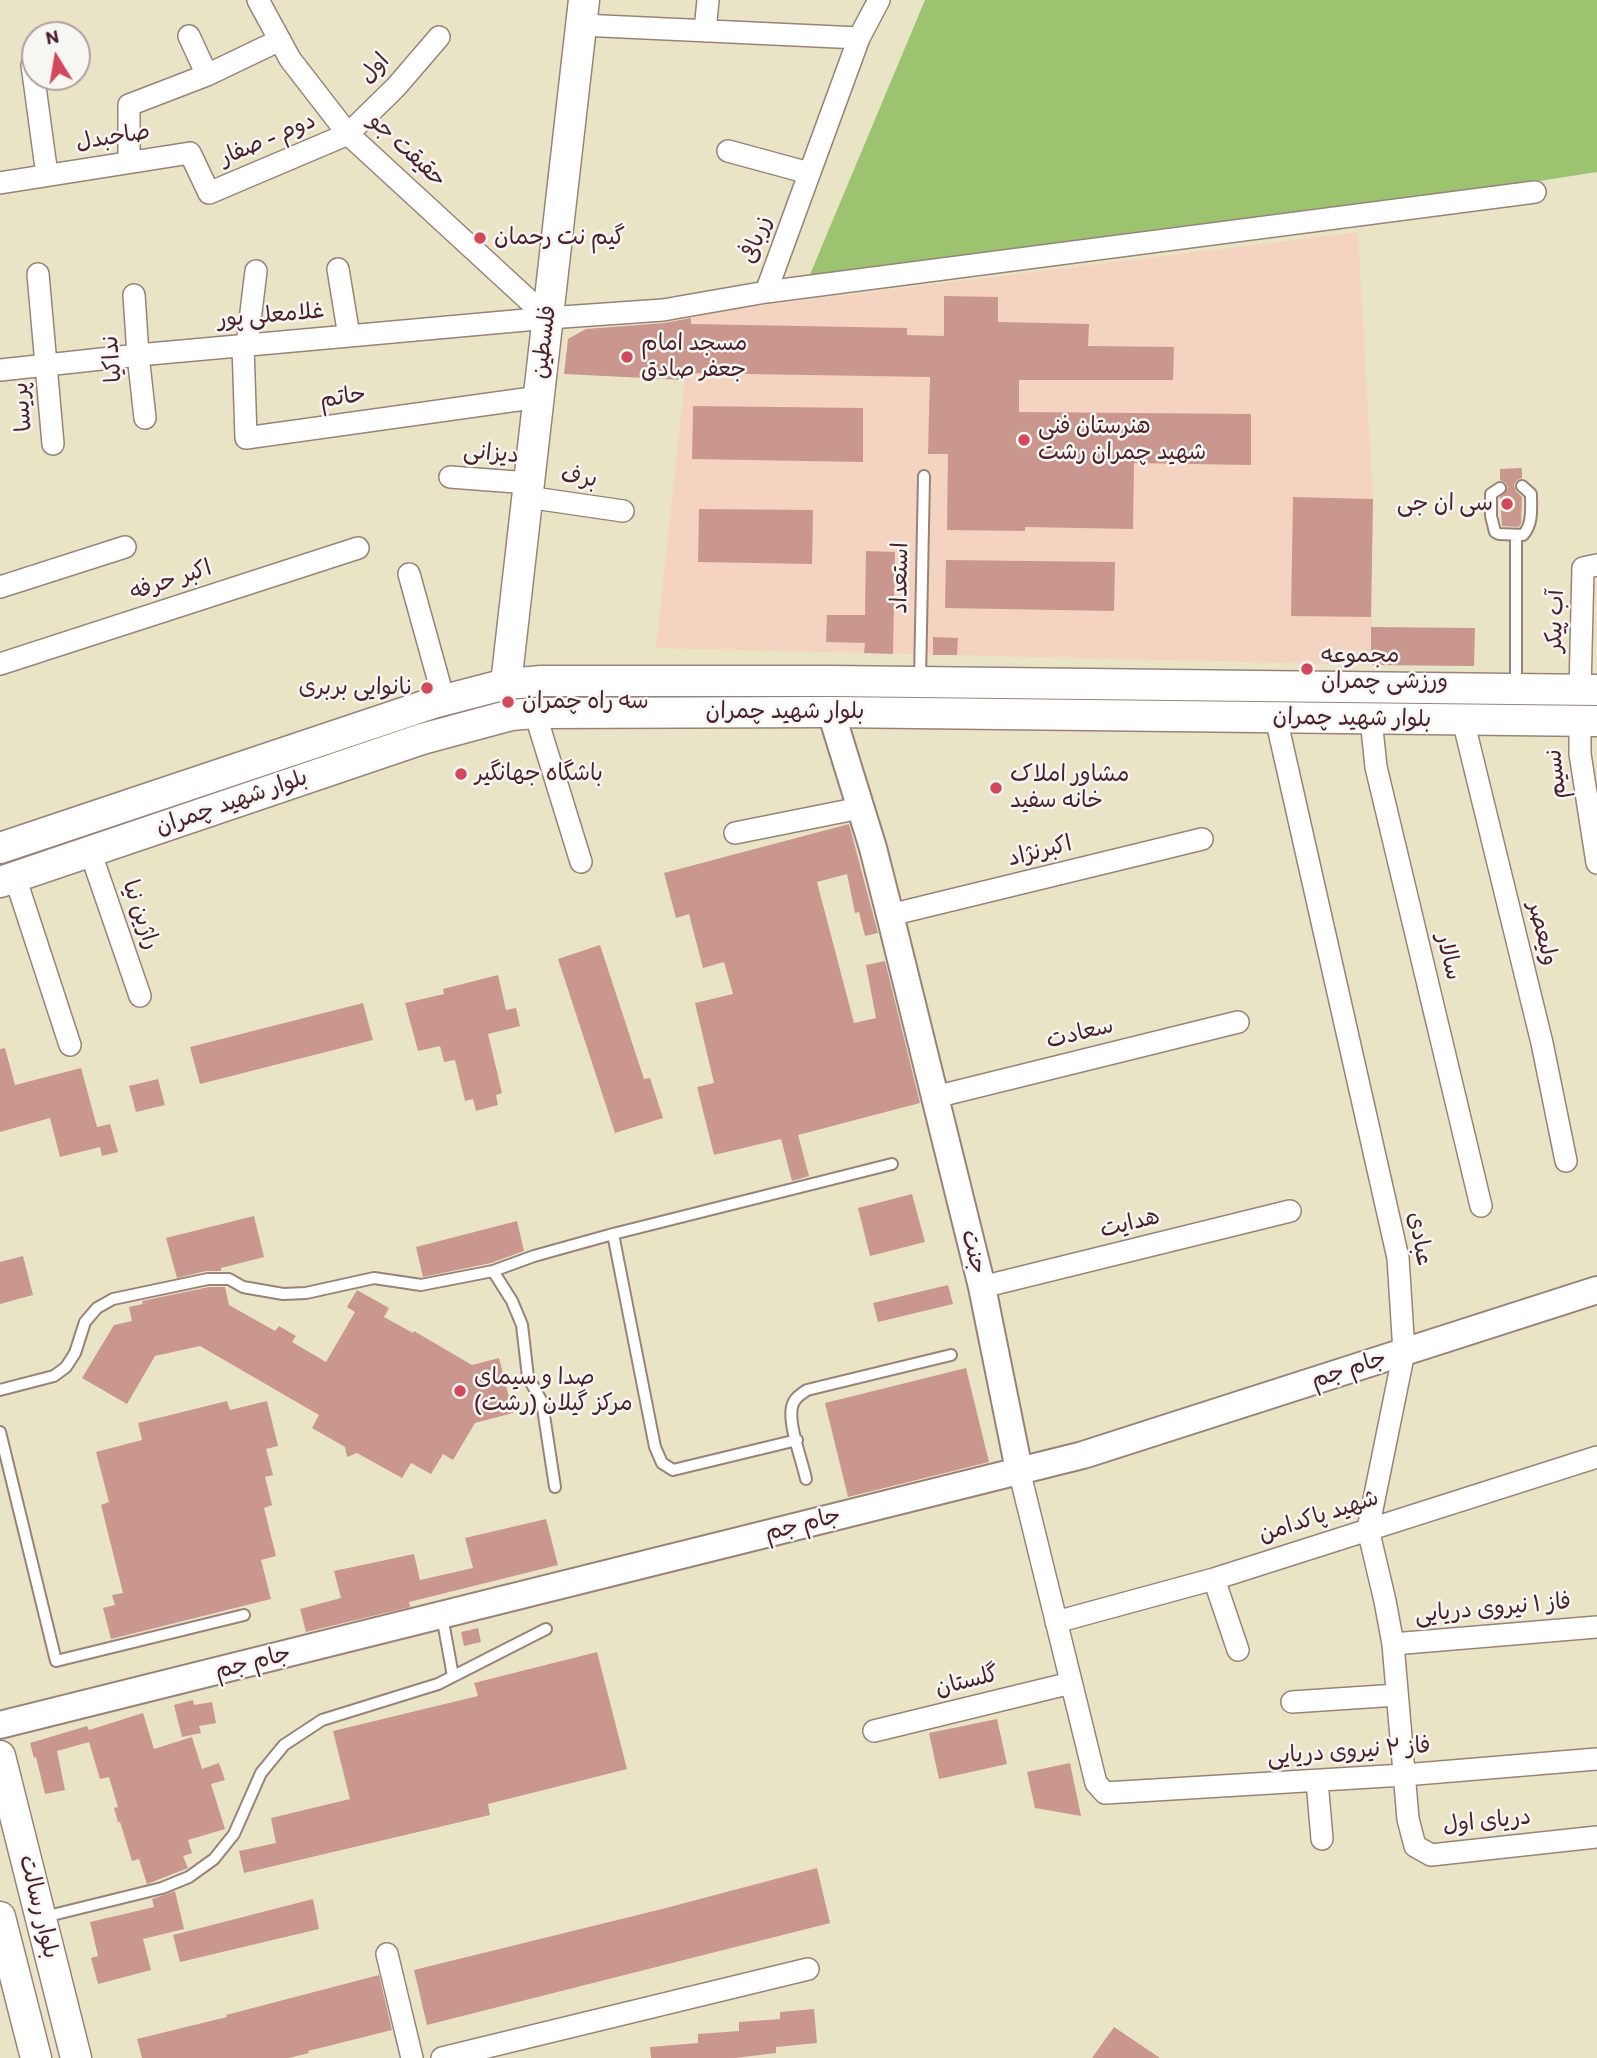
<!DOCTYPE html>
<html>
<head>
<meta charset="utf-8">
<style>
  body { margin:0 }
  #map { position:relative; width:1597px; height:2058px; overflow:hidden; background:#eae4c6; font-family:Itim,sans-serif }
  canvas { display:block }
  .north { position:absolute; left:21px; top:21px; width:70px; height:70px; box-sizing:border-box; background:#f6f6f2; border:2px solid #b1a0a2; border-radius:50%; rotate:349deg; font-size:19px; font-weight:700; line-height:28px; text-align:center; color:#4a1f2b }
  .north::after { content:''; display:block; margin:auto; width:24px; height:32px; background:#d1495b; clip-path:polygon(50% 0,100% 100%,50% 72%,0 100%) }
</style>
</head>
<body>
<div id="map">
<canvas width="1597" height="2058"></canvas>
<div class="north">N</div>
</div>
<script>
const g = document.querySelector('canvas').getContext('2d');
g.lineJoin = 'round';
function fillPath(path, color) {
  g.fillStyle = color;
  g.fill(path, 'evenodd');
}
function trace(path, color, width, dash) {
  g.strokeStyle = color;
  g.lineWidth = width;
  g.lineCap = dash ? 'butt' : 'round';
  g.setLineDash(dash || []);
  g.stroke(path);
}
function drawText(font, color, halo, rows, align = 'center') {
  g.font = font + ' Itim,"Playpen Sans Arabic",sans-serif';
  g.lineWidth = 5;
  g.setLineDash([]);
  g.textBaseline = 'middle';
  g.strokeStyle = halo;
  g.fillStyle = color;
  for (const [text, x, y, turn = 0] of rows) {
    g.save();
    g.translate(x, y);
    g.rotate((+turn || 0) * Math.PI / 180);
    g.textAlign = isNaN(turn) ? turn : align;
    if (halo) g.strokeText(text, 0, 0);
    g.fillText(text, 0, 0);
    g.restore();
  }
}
fillPath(new Path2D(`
  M1358 232 1373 499 1371 665 656 648 692 314Z`), '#f4d3c0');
fillPath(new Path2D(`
  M925 0H1597V172L801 296Z`), '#9cc470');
fillPath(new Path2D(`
  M944 296 998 297V322L1089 324 1088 346 1174 347 1173 380H1019V412L1251 414V465L1134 463 1133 529 1025 527V531L947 530 948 454H928L930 377 686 373 685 380 564 374 568 339 586 329 664 323 691 318V324L907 328V335L944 336Z
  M693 406 863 408V462L692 459Z
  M1522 468V478L1517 480 1514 485 1516 491 1522 497 1521 523 1519 527 1502 526 1500 497 1508 488 1506 483 1500 480V469Z
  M1293 497 1373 499 1371 617 1291 616Z
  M699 509 813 510 812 564 698 562Z
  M866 551 895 552 893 654 864 653 865 643 826 642 827 615H865Z
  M946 560 1115 562 1114 611 945 608Z
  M1371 627 1475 628 1474 666 1371 665Z
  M933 637 958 638 957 655H933Z
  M849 824 878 933 865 936 859 912 855 913 847 874 817 882 854 1023 876 1018 866 965 885 961 920 1103 798 1135 809 1176 792 1181 781 1139 714 1155 697 1087 714 1083 695 1003 733 994 724 962 703 968 689 914 676 918 664 873Z
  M600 945 644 1079 650 1078 663 1118 615 1133 558 959Z
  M498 975 506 1010 516 1008 520 1026 488 1034 502 1093 496 1095 498 1105 476 1111 473 1099 465 1101 455 1060 444 1062 440 1046 418 1051 405 1003 444 994 443 989Z
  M363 1003 373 1040 200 1084 190 1047Z
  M5 1048 15 1085 81 1068 97 1127 110 1124 118 1152 102 1156 100 1147 60 1157 50 1118 0 1132V1049Z
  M158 1079 165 1105 136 1112 129 1086Z
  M912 1194 925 1242 870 1256 858 1208Z
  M254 1216 264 1257 221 1268V1271H206L177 1278 166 1238Z
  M517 1221 524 1251 491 1263 423 1277 416 1247Z
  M23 1256 33 1295 0 1304V1262Z
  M948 1285 953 1304 878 1322 873 1303Z
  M209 1287H225L229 1305 275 1331 279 1326 296 1336 292 1342 326 1362 355 1312 347 1307 357 1290 389 1308 384 1317 413 1333 414 1331 472 1365 499 1358 513 1413 475 1423 453 1460 443 1454 431 1474 411 1463 402 1478 357 1453 347 1457 345 1447 312 1428 319 1415 200 1346 155 1356 127 1404 82 1378 114 1325 132 1321 129 1307 143 1304 142 1301Z
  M966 1368 989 1462 848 1497 825 1403Z
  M227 1401 230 1410 267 1401 278 1446 266 1449 273 1475 265 1477 272 1505 264 1508 276 1556 261 1560 271 1599 111 1639 103 1608 115 1605 112 1595 123 1593 101 1505 109 1502 96 1452 142 1440 138 1423Z
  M546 1519 558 1565 409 1602 410 1607 306 1632 300 1609 341 1598 334 1571 414 1554 420 1580 473 1568 465 1538Z
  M478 1628 481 1642 464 1646 461 1632Z
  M597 1652 627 1769 488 1804 490 1815 244 1873 239 1851 276 1843 271 1818 350 1799 333 1731 478 1696 474 1683Z
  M193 1700 194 1705 212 1702 216 1723 199 1726 201 1733 182 1737 174 1705Z
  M143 1713 154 1749 192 1737 202 1769 219 1763 225 1780 211 1784 225 1829 188 1840 192 1853 183 1856 188 1868 147 1884 139 1859 132 1861 120 1822H118L114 1808 118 1807 109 1777 100 1779 89 1742 57 1751 65 1790 45 1794 36 1757 34 1758 30 1743 87 1726 89 1730Z
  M997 1719 1007 1764 939 1779 929 1733Z
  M1070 1763 1081 1816 1035 1808 1027 1772Z
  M817 1868 830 1923 427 2025 414 1970 666 1908Z
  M175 1891 184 1929 143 1939 151 1970 98 1984 91 1958 98 1956 90 1922 154 1907 152 1899Z
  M313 1899 319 1929 180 1962 173 1935Z
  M379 1975 392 2030 308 2051 309 2053 289 2058H142L137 2039 227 2017 226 2015Z
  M814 2009 817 2043 776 2047V2053L735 2058H651L650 2047 698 2043V2034L739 2031V2022L780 2019V2012Z
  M1114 2027 1160 2058H1092Z`), '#ca978f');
const service = new Path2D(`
  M1500 488 1491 494V516L1495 532 1499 534 1523 535C1533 524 1531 509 1531 494L1522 486
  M920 679 924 476
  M1516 687V536
  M613 1234 655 1447 662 1463 673 1470 797 1440
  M493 1271 512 1301 522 1325 528 1377 542 1402 555 1487
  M0 1390 54 1376 66 1367 75 1353 85 1322 97 1308 113 1299 208 1279H229L243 1287 283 1294 306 1293 374 1278 421 1285 493 1271 534 1256 613 1234 892 1164
  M0 1432 56 1661 244 1615
  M806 1479C802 1460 788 1425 792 1407 794 1398 800 1395 807 1390L951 1355
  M442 1616 453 1676
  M44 1917 162 1888 189 1877 214 1859 234 1834 261 1773 284 1745 322 1720 438 1684 546 1629`);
const minor = new Path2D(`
  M258 0 290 59 348 134 548 318
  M581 25 859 38
  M705 31 708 0
  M189 36 207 75
  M32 65 47 175
  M728 151 809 173
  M129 162V105L207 75 280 40
  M0 183 190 153 209 193 348 134 396 87 439 37
  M338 269 349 336
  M38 274 53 444
  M766 292 859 38 879 0
  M134 295 138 355 145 418
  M243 345 246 438 539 397
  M247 345 256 271
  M0 370 138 355 548 318 663 310 766 292 1535 192
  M450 477 529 483
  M527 497 623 511
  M409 574 444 700
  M0 587 125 547
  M0 664 358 548
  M1580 690 1583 568 1597 565
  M535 713 581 862
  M1276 718 1398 1258 1404 1352 1368 1529 1385 1601 1393 1644 1408 1819 1415 1846 1431 1855 1597 1837
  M1371 719 1376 767 1481 1206
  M1463 720 1542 1043 1566 1161
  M1580 721V754L1597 863
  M735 833 860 808
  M90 851 140 996
  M15 877 70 1045
  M890 915 1202 839
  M935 1097 1238 1022
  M982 1287 1290 1211
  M1019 1470 1096 1783 1105 1793 1404 1775 1597 1759
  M1214 1579 1238 1650
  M1056 1622 1214 1579 1597 1457
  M1393 1644 1597 1627
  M1292 1702 1397 1695
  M874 1731 1071 1683
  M1317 1781 1322 1839
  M387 1954 412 2058
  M442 2058 808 1969`);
const tertiary = new Path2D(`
  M831 712 873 848 890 915 982 1287 1019 1470
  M0 1725 1083 1455 1597 1290`);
const secondary = new Path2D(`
  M506 684 584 0
  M0 848 433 703 506 684 542 681H830L1597 690
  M0 882 422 739 511 715 535 713 831 712 1597 721
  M0 1756 76 2058
  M0 1917 36 2058`);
trace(service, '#9a8278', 14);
trace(minor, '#9a8278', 24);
trace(tertiary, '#9a8278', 30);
trace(secondary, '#9a8278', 33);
trace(service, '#fff', 10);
trace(minor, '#fff', 21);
trace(tertiary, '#fff', 26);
trace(secondary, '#fff', 30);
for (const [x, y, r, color] of [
  [480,238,7,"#d1495b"],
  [627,357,7,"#d1495b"],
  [1024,440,7,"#d1495b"],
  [1507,504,7,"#d1495b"],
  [1307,669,7,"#d1495b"],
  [427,688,7,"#d1495b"],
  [508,702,7,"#d1495b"],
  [461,774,7,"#d1495b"],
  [996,788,7,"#d1495b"],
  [460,1391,7,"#d1495b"]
]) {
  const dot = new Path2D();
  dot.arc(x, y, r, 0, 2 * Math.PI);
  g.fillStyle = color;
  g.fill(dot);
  trace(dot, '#f6f6f2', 2.5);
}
drawText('23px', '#4a1f2b', '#f6f6f2', [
  ["اول",375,69,-47],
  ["صاحبدل",113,138,-9],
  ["دوم - صفار",268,140,-23],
  ["حقیقت جو",407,151,43],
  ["زربافی",757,240,-70],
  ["غلامعلی پور",271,316,-5],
  ["فلسطین",545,342,-83],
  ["نداکیا",113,359,-95],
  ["حاتم",343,398,-8],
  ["پریسا",23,407,-95],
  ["دیزانی",491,454,5],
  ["برف",579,478,9],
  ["استعداد",901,578,-89],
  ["اکبر حرفه",171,581,-18],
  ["آب پیکر",1556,621,-88],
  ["بلوار شهید چمران",785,712],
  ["بلوار شهید چمران",1352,719,1],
  ["نسیم",1557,774,-96],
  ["بلوار شهید چمران",232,803,-19],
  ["اکبرنژاد",1040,852,-14],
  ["راژین نیا",140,915,71],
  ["ولیعصر",1542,934,76],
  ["سالار",1448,957,77],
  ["سعادت",1080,1034,-14],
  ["هدایت",1130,1224,-14],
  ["عبادی",1419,1239,80],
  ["جنت",973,1252,76],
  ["جام جم",1349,1370,-18],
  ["شهید پاکدامن",1319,1517,-18],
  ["جام جم",803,1525,-14],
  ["فاز ۱ نیروی دریایی",1493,1609,-5],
  ["جام جم",253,1663,-14],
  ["گلستان",967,1682,-14],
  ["فاز ۲ نیروی دریایی",1349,1752,-4],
  ["دریای اول",1487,1822,-6],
  ["بلوار رسالت",38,1907,76]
]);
drawText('23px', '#4a1f2b', '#f6f6f2', [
  ["گیم نت رحمان",494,238],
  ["مسجد امام",641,344],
  ["جعفر صادق",641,370],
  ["هنرستان فنی",1038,427],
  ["شهید چمران رشت",1038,453],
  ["سی ان جی",1493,504,"right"],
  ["مجموعه",1321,656],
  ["ورزشی چمران",1321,682],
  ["نانوایی بربری",413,688,"right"],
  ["سه راه چمران",522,702],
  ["باشگاه جهانگیر",475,774],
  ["مشاور املاک",1010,775],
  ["خانه سفید",1010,801],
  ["صدا و سیمای",474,1378],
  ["مرکز گیلان (رشت)",474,1404]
], 'left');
</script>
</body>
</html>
